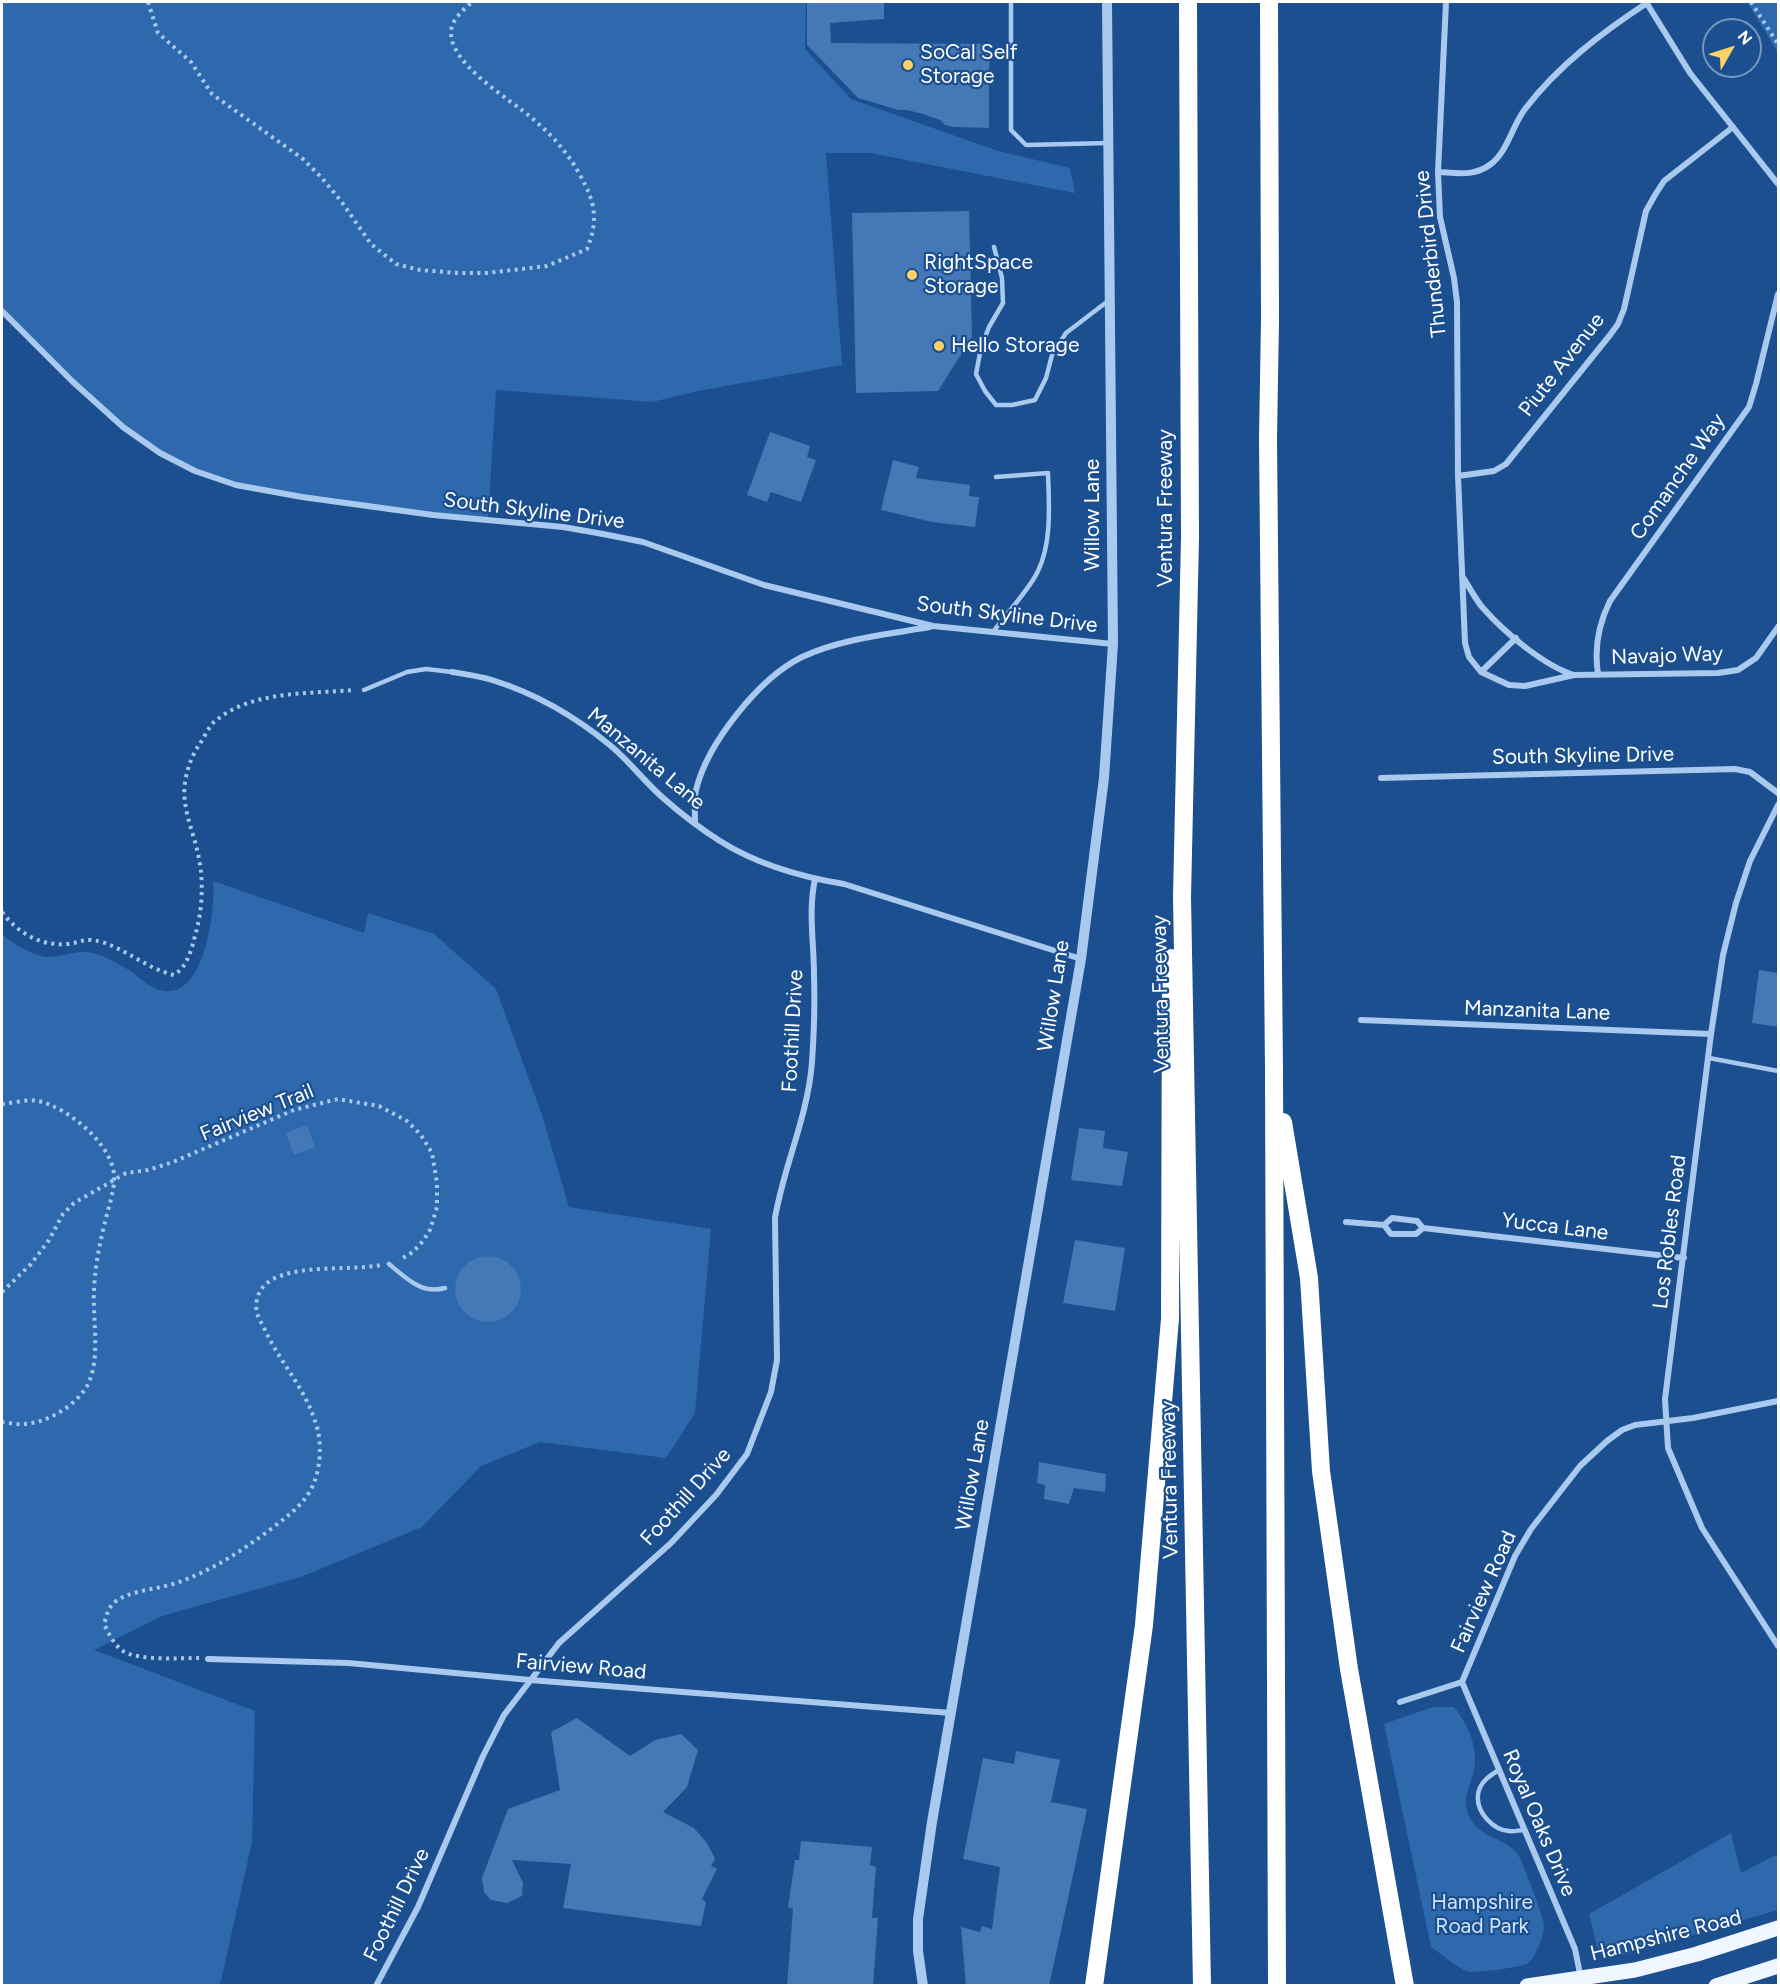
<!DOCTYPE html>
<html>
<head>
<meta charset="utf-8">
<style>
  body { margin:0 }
  #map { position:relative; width:1780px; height:1987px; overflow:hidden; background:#1b4f8f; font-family:Figtree,sans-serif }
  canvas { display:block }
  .frame { position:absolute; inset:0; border:3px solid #fff; pointer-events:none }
  .north { position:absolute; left:1702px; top:18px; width:60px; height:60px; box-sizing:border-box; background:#1b4f8f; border:2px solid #7695bc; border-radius:50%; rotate:51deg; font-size:16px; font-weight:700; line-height:24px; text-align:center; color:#fff }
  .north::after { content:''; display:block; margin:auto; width:21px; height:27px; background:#ffd166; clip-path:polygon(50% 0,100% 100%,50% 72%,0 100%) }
</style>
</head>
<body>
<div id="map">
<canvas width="1780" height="1987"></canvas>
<div class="frame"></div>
<div class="north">N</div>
</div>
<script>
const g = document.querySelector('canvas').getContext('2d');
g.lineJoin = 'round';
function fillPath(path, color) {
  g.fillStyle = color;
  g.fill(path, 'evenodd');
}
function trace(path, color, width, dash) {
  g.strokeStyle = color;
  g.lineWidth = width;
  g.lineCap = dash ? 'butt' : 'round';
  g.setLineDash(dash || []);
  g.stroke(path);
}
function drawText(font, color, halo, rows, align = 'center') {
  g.font = font + ' Figtree,sans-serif';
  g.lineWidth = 4.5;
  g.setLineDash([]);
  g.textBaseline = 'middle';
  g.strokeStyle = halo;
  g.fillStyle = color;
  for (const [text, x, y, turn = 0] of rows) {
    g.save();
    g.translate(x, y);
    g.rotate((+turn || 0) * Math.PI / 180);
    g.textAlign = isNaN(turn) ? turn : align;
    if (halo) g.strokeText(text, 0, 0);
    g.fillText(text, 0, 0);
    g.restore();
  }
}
fillPath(new Path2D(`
  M2 2H806L805 49 851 99 998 151 1070 168 1075 193 870 153H826L842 365 698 391 652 402 496 390 488 519 433 515 236 485 195 471 123 427 2 311Z
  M1747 2H1778V53Z
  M213 881 364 933 368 913 434 934 496 989 542 1115 569 1207 711 1229 695 1413 666 1458 540 1442 481 1466 422 1527 301 1577 162 1616 94 1650 255 1711 252 1842 220 1985H2V933C10 943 28 952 41 956 47 958 57 956 64 955 71 954 79 951 86 952 100 953 117 963 129 970 140 977 150 989 164 991 205 997 216 909 213 881Z
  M1433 1707H1454C1467 1723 1479 1748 1474 1770 1471 1785 1462 1798 1468 1814 1479 1839 1502 1836 1517 1853 1522 1859 1541 1911 1543 1921 1545 1928 1543 1937 1540 1943 1537 1950 1534 1959 1528 1963 1520 1968 1480 1972 1470 1972 1461 1971 1440 1953 1431 1947L1384 1724Z
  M1731 1833 1741 1873 1778 1854V1910L1623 1955H1603L1597 1947 1589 1914Z`), '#2e69ad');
fillPath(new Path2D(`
  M807 2H884V19L830 23 831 43 985 44 991 51 989 68V128L954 127 945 125 940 120 923 114 907 110H898L858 98 807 45Z
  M969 211 972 337 938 391 856 393 852 213Z
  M770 432 810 446 807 457 816 460 801 502 771 492 767 502 747 495Z
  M893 460 919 467 916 478 970 485 969 496 979 497 975 527 932 522 881 510Z
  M1759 970 1779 973V1027L1752 1023Z
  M307 1125 315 1147 294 1155 286 1133Z
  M1079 1128 1105 1131 1103 1148 1128 1152 1122 1186 1071 1180Z
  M1075 1240 1125 1248 1115 1311 1063 1303Z
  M455 1289a33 33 0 1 1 66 0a33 33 0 1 1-66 0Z
  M1039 1462 1106 1474 1105 1492 1074 1488 1069 1504 1044 1499 1045 1485 1037 1483Z
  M577 1718 630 1756 655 1740 681 1734 698 1750 687 1787 663 1812 694 1828 707 1843 715 1859 711 1866 717 1869 702 1899 706 1902 701 1926 563 1908 571 1864 512 1860 523 1883 522 1896 507 1903 491 1900 484 1892 482 1878 508 1809 560 1790 551 1732Z
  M1016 1751 1060 1760 1051 1802 1087 1809 1072 1880 1049 1986H966L961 1927 980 1932 982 1926 992 1929 1000 1867 963 1859 983 1758 1014 1764Z
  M801 1841 872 1847 870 1865 876 1867 872 1918H878L873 1986H787L793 1909 788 1907 795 1860H799Z`), '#4478b7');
trace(new Path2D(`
  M148 2 158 33 191 62 212 94 303 159 321 177 341 201 371 244 396 264 420 270 458 273H487L547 266 587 249C599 219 595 202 580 175 568 153 552 135 533 119 512 100 442 61 452 26 455 17 465 8 472 2
  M1751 2 1778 44
  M2 912C17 932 39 946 66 944 82 943 83 937 102 942 127 950 148 969 174 975 187 967 191 951 195 936 202 912 204 884 199 859 196 840 187 821 185 802 182 783 189 760 199 745 204 738 208 728 214 722 251 690 309 694 355 690
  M2 1104C13 1103 27 1099 38 1101 68 1107 118 1148 114 1182 113 1194 109 1206 106 1218 100 1242 95 1265 94 1290 92 1319 103 1367 83 1392 70 1409 45 1423 24 1424 17 1425 9 1423 2 1422
  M2 1292 31 1264 49 1240 63 1214 74 1203 126 1173 148 1170 173 1162 294 1110 338 1099 379 1106 407 1121 421 1135 432 1153 437 1183V1207L430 1230 423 1241 413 1252 399 1260
  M199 1658C179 1658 139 1661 123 1651 114 1645 109 1634 104 1624 107 1615 108 1607 116 1601 132 1590 154 1590 173 1584 210 1572 240 1552 271 1529 286 1517 300 1508 310 1491 321 1472 323 1442 315 1421 305 1389 281 1363 267 1334 264 1327 259 1320 257 1313 254 1299 260 1286 273 1279 304 1264 347 1271 381 1265`), '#a9c9ee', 4, [3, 4.5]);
trace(new Path2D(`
  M1011 2V130L1026 145 1108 143
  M994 247 1002 278 1003 303 989 327 981 348 976 374 985 391 996 405H1012L1035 400 1046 378 1052 355 1066 333 1108 301
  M993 632C1005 615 1030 589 1038 571 1052 542 1049 505 1048 473L996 477
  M364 690 407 672 426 669 452 672
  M1709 1058 1778 1071
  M389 1264C406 1278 422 1295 445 1288
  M1499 1770C1489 1776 1479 1783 1478 1795 1476 1812 1493 1830 1509 1831 1514 1832 1519 1830 1524 1830`), '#a9c9ee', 4.5);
trace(new Path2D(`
  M1446 2 1438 172 1440 217 1454 278 1457 302 1458 476 1465 643 1469 657 1481 672 1509 685 1525 686 1574 675 1718 673 1738 670 1756 658 1778 627
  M1646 2 1690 73 1778 184
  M1438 172C1457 173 1474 177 1491 164 1508 151 1512 126 1525 109 1558 66 1601 33 1647 3
  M2 311 72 381 123 427 160 453 195 471 236 485 302 497 433 515 563 527 603 534 643 542 764 585 933 626 1113 644
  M1458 476 1494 471 1506 464 1610 335 1618 324 1624 309 1646 211 1655 195 1664 181 1733 127
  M1462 576C1469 586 1475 599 1483 608 1503 631 1544 666 1574 675
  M452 672C465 674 479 676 492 680 534 693 576 717 611 746 629 761 644 781 662 797 680 813 701 829 720 841 758 865 801 877 844 884L1081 959
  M1481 672 1516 638
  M1598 674C1594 648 1598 625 1610 601L1749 407 1756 384 1778 294
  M1381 778 1735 769 1750 772 1778 793
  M1778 805 1750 861 1736 903 1723 955 1711 1034 1665 1399 1668 1448 1702 1528 1778 1646
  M695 822C695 812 694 800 696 790 707 744 759 678 802 657 840 639 888 634 930 627
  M1361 1020 1711 1034
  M1346 1222 1384 1225 1392 1218 1417 1221 1423 1228 1684 1258
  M1384 1225 1391 1234H1416L1423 1228
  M208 1659 348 1663 530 1680 951 1713
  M1462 1682 1575 1949 1581 1979
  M1400 1702 1462 1682 1515 1556 1531 1529 1580 1466 1607 1441 1622 1430 1635 1425 1693 1418 1778 1401
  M376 1986 418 1907 483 1756 504 1715 559 1643 671 1543 716 1495 747 1454 771 1392 777 1360 775 1218C784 1165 808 1116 812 1062 814 1033 815 1004 814 975 814 943 808 911 815 879`), '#a9c9ee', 6);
trace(new Path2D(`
  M923 1986 918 1951V1919L932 1822 1081 959 1104 778 1113 644 1107 2`), '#a9c9ee', 10);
trace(new Path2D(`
  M1527 1986 1635 1970 1697 1954 1778 1928
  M1716 1986 1778 1966`), '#f0f6ff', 15);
trace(new Path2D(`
  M1188 2 1190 538 1182 897 1202 1986
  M1269 2 1270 320 1268 439 1274 1070 1277 1986
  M1283 1122 1309 1278 1321 1471 1349 1669 1405 1986
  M1094 1986 1144 1625 1170 1319 1171 958`), '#fff', 18);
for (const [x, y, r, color] of [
  [908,65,6,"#ffd166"],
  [912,275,6,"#ffd166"],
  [939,346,6,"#ffd166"]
]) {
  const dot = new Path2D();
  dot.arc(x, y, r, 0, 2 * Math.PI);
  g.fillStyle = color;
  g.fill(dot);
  trace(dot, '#1b4f8f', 2);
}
drawText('21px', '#fff', '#1b4f8f', [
  ["SoCal Self",920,53],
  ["Storage",920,77],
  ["RightSpace",924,263],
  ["Storage",924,287],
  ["Hello Storage",951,346]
], 'left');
drawText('21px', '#fff', '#1b4f8f', [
  ["Thunderbird Drive",1431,254,-96],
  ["Piute Avenue",1562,365,-52],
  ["Comanche Way",1678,477,-55],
  ["Ventura Freeway",1166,508,-90],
  ["South Skyline Drive",534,511,7],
  ["Willow Lane",1093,515,-90],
  ["South Skyline Drive",1007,615,7],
  ["Navajo Way",1667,656,-2],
  ["South Skyline Drive",1583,756,-1],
  ["Manzanita Lane",646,759,40],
  ["Ventura Freeway",1161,994,-91],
  ["Willow Lane",1054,996,-81],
  ["Manzanita Lane",1537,1011,2],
  ["Foothill Drive",793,1031,-87],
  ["Fairview Trail",257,1113,-22],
  ["Yucca Lane",1555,1227,7],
  ["Los Robles Road",1670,1232,-83],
  ["Willow Lane",973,1475,-80],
  ["Ventura Freeway",1170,1480,-91],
  ["Foothill Drive",686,1497,-48],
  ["Fairview Road",1484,1592,-66],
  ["Fairview Road",581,1667,5],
  ["Royal Oaks Drive",1539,1823,67],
  ["Foothill Drive",397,1905,-64],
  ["Hampshire Road",1666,1936,-14]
]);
drawText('21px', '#cfe3fa', '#1b4f8f', [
  ["Hampshire",1482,1903],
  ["Road Park",1482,1927]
]);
</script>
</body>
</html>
